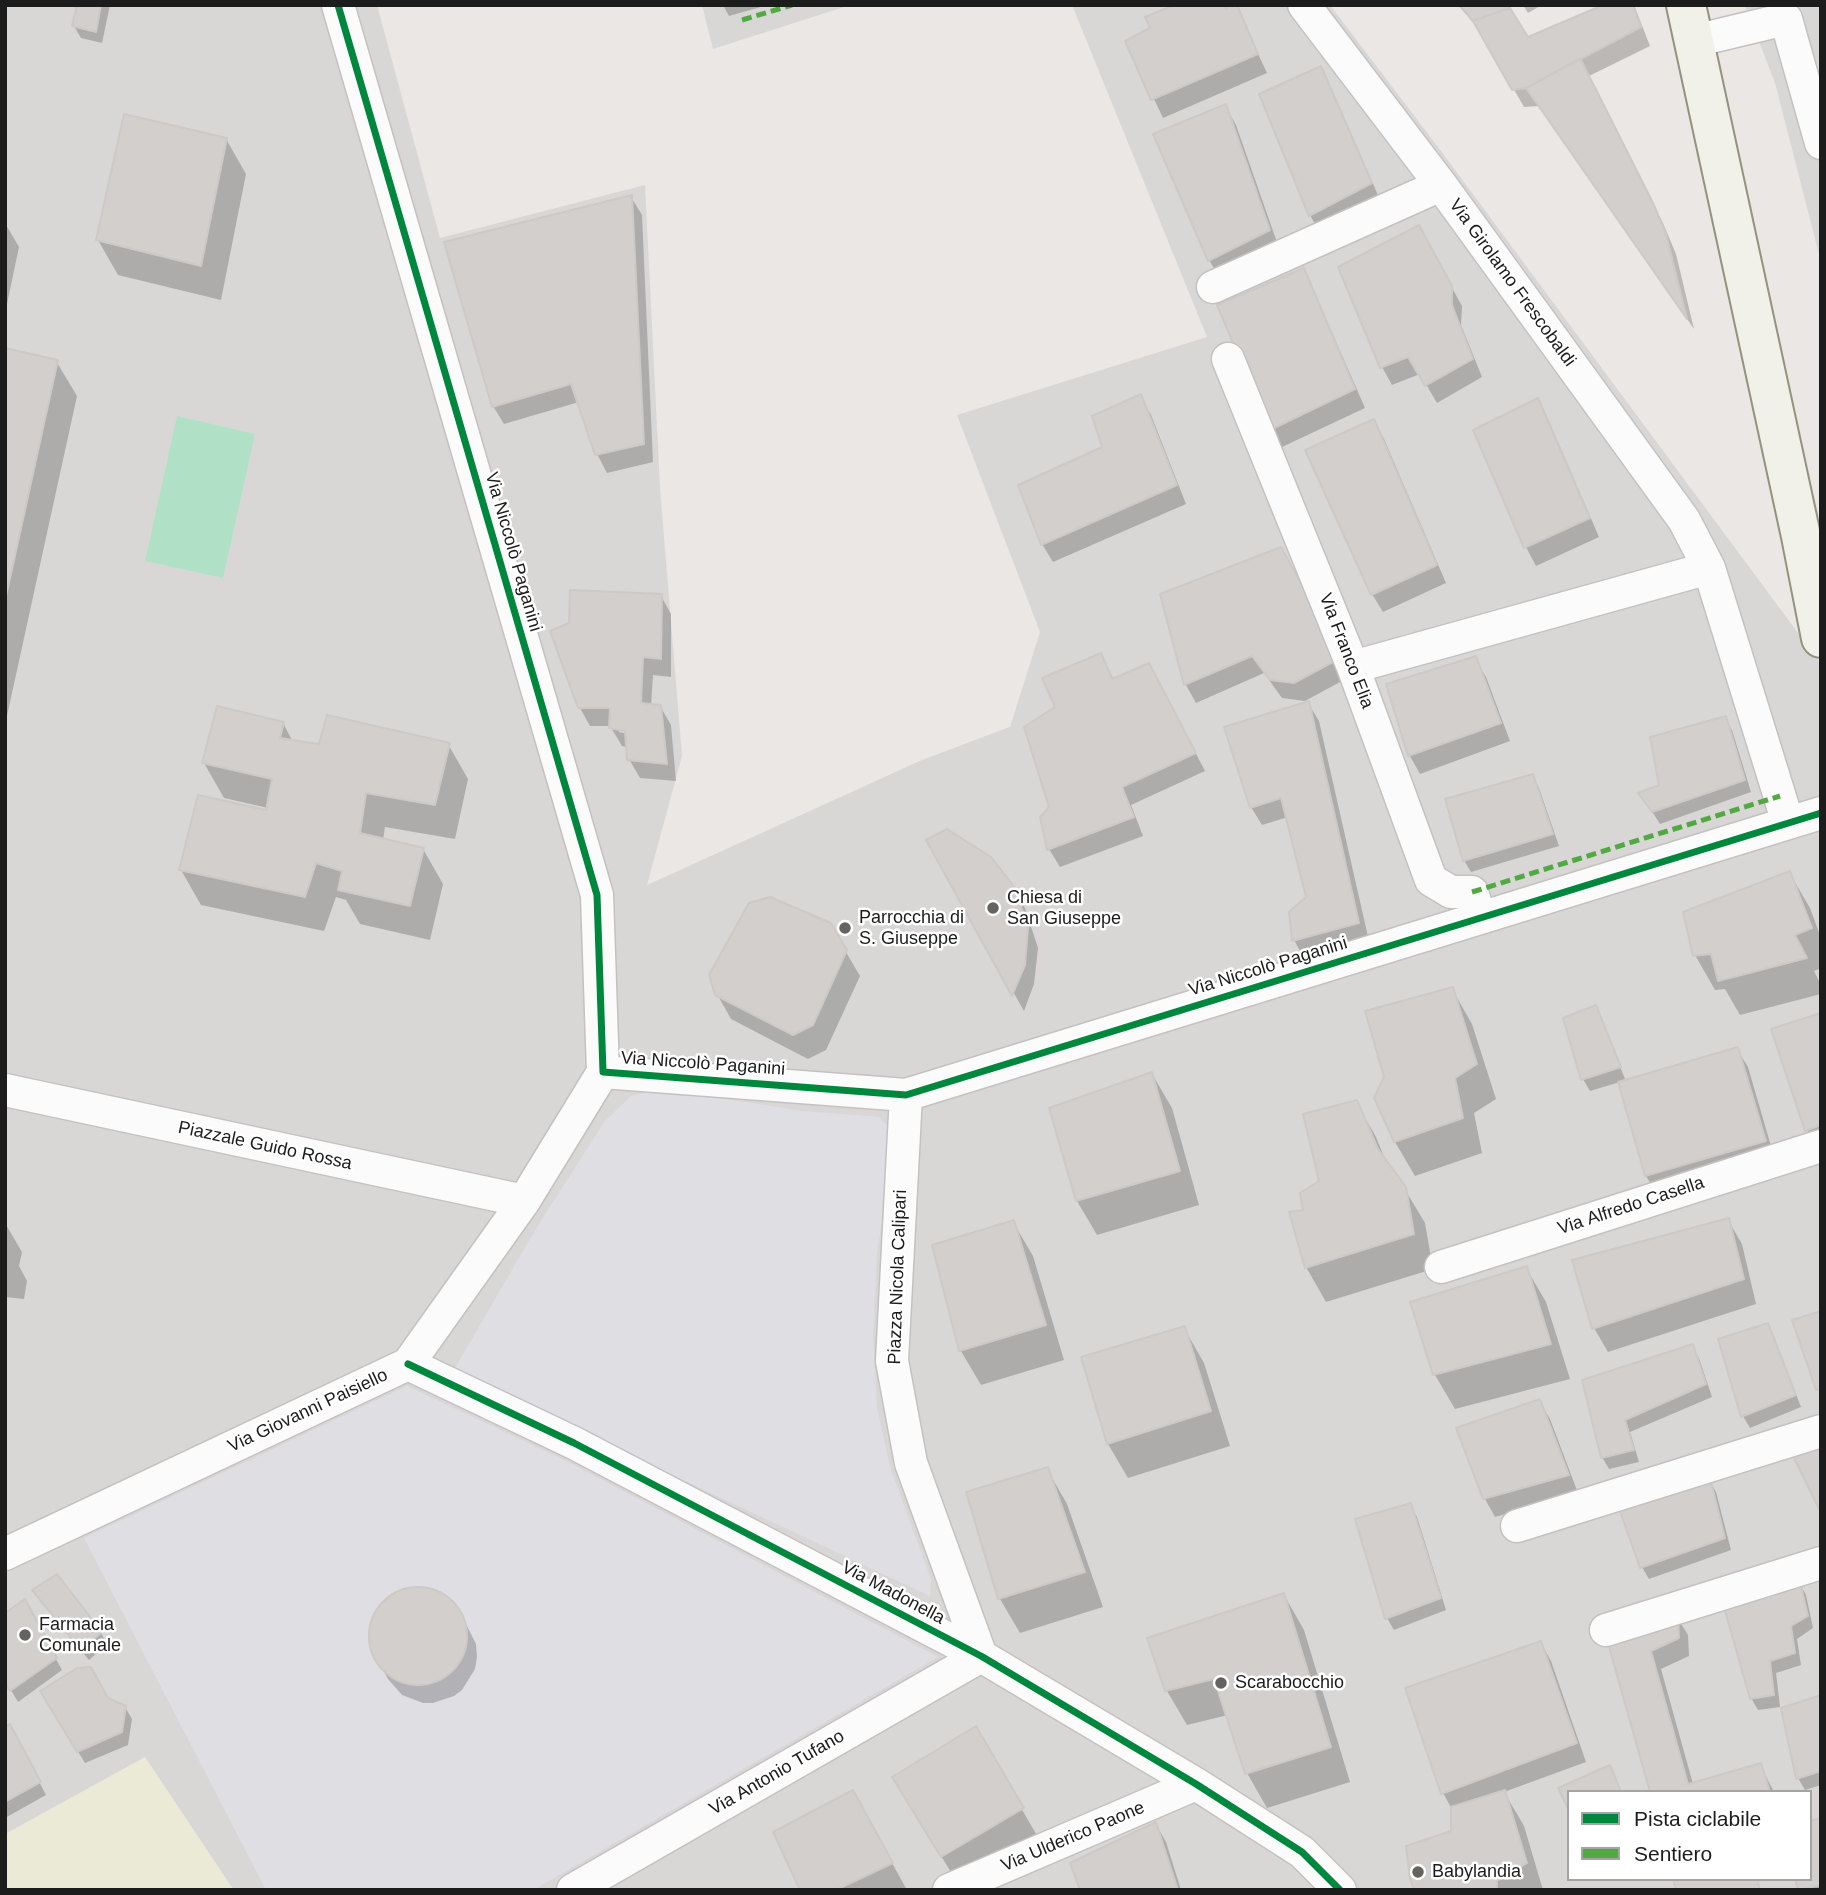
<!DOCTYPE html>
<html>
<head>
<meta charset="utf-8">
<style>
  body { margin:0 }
  #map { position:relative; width:1826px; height:1895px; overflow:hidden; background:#eae7e4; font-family:Arial,sans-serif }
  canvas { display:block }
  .frame { position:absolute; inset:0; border:7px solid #1c1c1c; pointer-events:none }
  .legend { position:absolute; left:1567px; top:1790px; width:245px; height:91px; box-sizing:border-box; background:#fff; border:2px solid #a4a4a4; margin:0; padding:9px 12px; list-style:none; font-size:21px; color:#1c1c1c }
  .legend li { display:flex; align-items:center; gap:14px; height:35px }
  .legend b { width:35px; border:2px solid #a4a4a4 }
</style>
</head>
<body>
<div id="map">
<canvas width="1826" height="1895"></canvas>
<div class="frame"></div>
<ul class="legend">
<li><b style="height:9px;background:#00873e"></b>Pista ciclabile</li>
<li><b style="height:9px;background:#52a943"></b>Sentiero</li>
</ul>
</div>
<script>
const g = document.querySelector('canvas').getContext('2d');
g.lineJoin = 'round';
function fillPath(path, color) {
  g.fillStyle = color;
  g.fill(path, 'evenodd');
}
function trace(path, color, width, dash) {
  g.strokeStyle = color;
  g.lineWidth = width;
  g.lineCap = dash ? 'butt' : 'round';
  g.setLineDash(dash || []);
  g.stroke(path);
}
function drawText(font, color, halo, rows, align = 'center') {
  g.font = font + ' Arial,sans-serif';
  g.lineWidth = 5;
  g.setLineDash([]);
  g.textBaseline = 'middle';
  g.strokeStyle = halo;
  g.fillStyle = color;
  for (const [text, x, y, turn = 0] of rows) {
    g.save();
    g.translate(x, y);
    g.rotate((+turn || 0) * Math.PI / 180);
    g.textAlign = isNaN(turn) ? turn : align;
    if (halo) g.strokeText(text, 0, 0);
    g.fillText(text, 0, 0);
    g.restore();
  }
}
fillPath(new Path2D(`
  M5 5H377L440 238 645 185 660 488 682 756 647 885 920 761 1010 727 1040 632 957 415 1207 337 1072 5H1330L1441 151 1821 664V1890H5ZM1569 1792H1810V1879H1569Z
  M702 5H843L844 7 713 49Z
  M1745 5H1821V262L1775 83Z`), '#d9d7d6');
fillPath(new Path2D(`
  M1010 727 1069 1010 916 1060 859 1063 754 1055 703 1039 670 1015 640 979 657 965 620 891 647 886 920 761Z`), '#d8d7d6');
fillPath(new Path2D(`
  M145 1757 233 1889 5 1890V1834Z`), '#ebead7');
fillPath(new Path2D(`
  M177 416 255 434 223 578 145 561Z`), '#b0e1c7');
fillPath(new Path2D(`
  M660 1089 803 1111 879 1117 892 1131 891 1161 877 1253 873 1339 877 1407 890 1467 931 1579 930 1596 621 1451 455 1368 537 1227 605 1121 631 1096Z
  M407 1386 566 1461 938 1657 533 1890H266L84 1538Z`), '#dfdee3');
fillPath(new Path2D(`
  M79 5H110L102 43 81 38 74 26Z
  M723 5H768L729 16Z
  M1179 5H1225L1227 10 1235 5 1267 73 1163 118 1127 42 1153 28Z
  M1458 5H1506L1527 40 1607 5H1634L1650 46 1589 76 1663 223 1676 254 1694 329 1539 106 1524 107 1481 32Z
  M1523 5H1542L1528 13Z
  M1320 68 1330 86 1381 202 1320 233 1310 215Z
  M1225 106 1236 125 1279 248 1220 278 1209 260Z
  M226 139 246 174 221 300 118 275 98 240Z
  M631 197 642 215 653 462 607 473 597 454 579 402 504 424 493 406Z
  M5 223 19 247 7 304H5Z
  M1429 246 1462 306 1461 325 1482 377 1437 403 1420 374 1392 385 1382 367Z
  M1303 271 1313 289 1365 408 1282 447 1272 429Z
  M5 350 56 361 77 396 5 725Z
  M1140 396 1151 415 1186 504 1053 562 1042 544 1104 448Z
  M1537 401 1548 419 1599 537 1536 566 1526 547 1475 431Z
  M1374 421 1384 439 1446 583 1383 612 1372 594Z
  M1281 549 1351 676 1305 701 1282 698 1264 673 1196 703 1186 685 1162 595Z
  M661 596 671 614V677L653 675 651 706H660L671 725 676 781 640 778 629 759 628 747 622 746 610 726H590L580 708ZM619 728 633 735 619 732Z
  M1101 655 1114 680 1159 683 1205 771 1131 805 1143 836 1060 867 1049 849 1058 707Z
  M1475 659 1486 677 1510 741 1420 774 1410 756 1388 685Z
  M1308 703 1319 721 1369 941 1304 958 1294 940 1308 898 1288 817 1262 825 1251 807Z
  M1725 718 1732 730 1751 792 1660 824 1648 805 1661 786Z
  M283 723 293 742 320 746 448 744 468 779 455 839 385 827 383 840 423 849 443 884 430 940 360 924 346 900 336 897 324 931 201 905 181 870 267 812 268 808 224 798 204 763Z
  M1533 776 1539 788 1559 846 1471 872 1464 860Z
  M928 841 1014 889 1025 908 1038 948 1034 984 1024 1011Z
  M1790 874 1810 908 1821 938V968L1814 971 1821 985V994L1740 1015 1725 989 1715 990 1695 955Z
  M830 925 860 976 826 1050 808 1059 731 1019 717 994Z
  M1452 989 1472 1024 1496 1099 1474 1113 1482 1153 1415 1176 1395 1142 1376 1098Z
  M1595 1008 1626 1081 1737 1049 1748 1067 1775 1160 1657 1194 1646 1176 1620 1082 1590 1091 1583 1079Z
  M1821 1015V1154L1807 1130Z
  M1152 1074 1172 1108 1199 1205 1097 1235 1077 1201 1051 1109Z
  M1356 1102 1376 1137 1388 1167 1404 1188 1425 1223 1433 1269 1326 1302 1306 1267 1305 1211 1321 1182Z
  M1728 1220 1742 1244 1756 1304 1608 1352 1594 1328Z
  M1013 1222 1033 1256 1064 1360 981 1385 961 1351 934 1246Z
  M5 1223 22 1252 19 1266 27 1281 24 1299 5 1297Z
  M1526 1268 1546 1302 1570 1379 1455 1409 1435 1375 1412 1303Z
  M1768 1325 1774 1337 1801 1407 1750 1428 1743 1416 1720 1340Z
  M1184 1328 1204 1363 1230 1446 1128 1478 1108 1444 1083 1358Z
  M1692 1346 1699 1358 1712 1397 1630 1432 1639 1462 1609 1469 1602 1457 1584 1381Z
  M1539 1401 1550 1419 1578 1493 1495 1517 1485 1499 1458 1429Z
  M1047 1469 1067 1504 1103 1607 1020 1633 1000 1599 968 1493Z
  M1709 1480 1716 1492 1731 1550 1649 1579 1642 1567Z
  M1410 1505 1417 1517 1446 1610 1394 1630 1387 1618Z
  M1800 1584 1806 1595 1813 1628 1797 1639 1801 1665 1776 1673 1780 1707 1758 1710 1751 1698Z
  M429 1589 442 1594 460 1612 476 1644 477 1657 475 1669 462 1690 454 1696 433 1703H423L402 1695 388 1679 377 1660 371 1639 375 1615 383 1604 404 1590Z
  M34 1590 101 1633 107 1644 89 1660 41 1602Z
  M1284 1595 1304 1630 1350 1782 1267 1808 1247 1773 1228 1715 1187 1725 1167 1691 1149 1639Z
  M24 1602 62 1670 18 1702 5 1680Z
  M1677 1617 1688 1635 1689 1656 1661 1669 1693 1784 1760 1765 1774 1792H1652L1609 1637Z
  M1541 1643 1551 1661 1586 1762 1504 1792 1524 1826 1543 1890H1416L1453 1832V1811L1443 1793Z
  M42 1692 107 1700 125 1707 132 1719 128 1745 85 1763Z
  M1821 1697V1785L1805 1790 1798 1778Z
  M5 1729 16 1738 46 1795 5 1818Z
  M975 1729 1042 1844 962 1890 914 1812Z
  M1821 1819V1890H1800L1796 1879H1810Z
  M1156 1824 1166 1842 1181 1890H1082Z
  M872 1827 907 1890H802Z`), '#0003');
const building = new Path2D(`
  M77 5H101L96 32 72 26Z
  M1174 5H1224L1226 9 1231 5H1237L1258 54 1151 100 1125 41 1150 28 1145 17Z
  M1460 5H1508L1510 8 1473 21Z
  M1603 5H1633L1641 27 1526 88 1512 90 1473 21 1510 8 1528 37Z
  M1580 58 1653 203 1666 234 1687 319 1526 88Z
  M1321 66 1372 183 1309 216 1259 94Z
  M1226 104 1270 230 1208 261 1153 134Z
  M124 114 227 138 201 266 96 240Z
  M632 195 644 444 595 455 571 384 492 407 444 242Z
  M1419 225 1452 286V305L1473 359 1425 386 1408 357 1380 368 1338 267Z
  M1304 268 1355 389 1270 430 1217 305Z
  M5 348 58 360 5 601Z
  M1141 394 1177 485 1041 545 1018 485 1102 447 1092 416Z
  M1538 398 1590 518 1524 548 1473 430Z
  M1374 419 1437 565 1371 595 1305 450Z
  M1281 547 1342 657 1294 683 1270 680 1252 656 1184 685 1160 594Z
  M570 590 662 594 661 659 643 657 641 703 661 705 667 764 627 760 625 731 609 728 610 708H578L550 631 569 623Z
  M1101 653 1112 679 1149 663 1196 753 1122 787 1134 817 1047 850 1040 817 1049 807 1024 727 1055 707 1042 678Z
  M1476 656 1501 723 1408 756 1386 684Z
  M1309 701 1359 923 1292 941 1289 912 1306 897 1281 798 1250 808 1224 727Z
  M217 706 284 722 280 738 319 744 327 715 450 743 435 805 366 793 360 833 424 848 410 906 338 890 342 871 316 863 305 897 179 870 198 795 266 810 272 779 202 763Z
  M1726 716 1745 780 1652 812 1638 793 1659 785 1650 737Z
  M1533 774 1553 834 1463 861 1445 799Z
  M947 829 991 857 1015 888 1028 928 1025 965 1012 996 926 840Z
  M1790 871 1812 928 1795 935 1807 958 1718 981 1711 954 1693 956 1683 912Z
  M770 897 831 923 847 950 813 1025 793 1035 715 995 709 975 749 903Z
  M1453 987 1477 1064 1455 1078 1463 1118 1394 1142 1374 1098 1384 1077 1365 1011Z
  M1596 1005 1621 1067 1581 1080 1563 1018Z
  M1821 1013V1125L1805 1131 1771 1029Z
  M1738 1047 1766 1141 1645 1176 1618 1082Z
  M1152 1072 1180 1171 1076 1201 1049 1108Z
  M1357 1100 1378 1149 1406 1187 1414 1234 1305 1268 1289 1212 1303 1210 1300 1193 1319 1181 1303 1114Z
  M1729 1218 1744 1279 1592 1329 1572 1260Z
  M1014 1220 1046 1325 959 1351 932 1245Z
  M1527 1266 1551 1344 1433 1375 1410 1302Z
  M1821 1311V1388L1816 1390 1792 1320Z
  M1768 1323 1796 1395 1741 1417 1718 1339Z
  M1185 1326 1211 1411 1107 1444 1081 1357Z
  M1693 1344 1706 1384 1625 1420 1634 1450 1601 1458 1582 1380Z
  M1540 1399 1569 1475 1483 1499 1456 1428Z
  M1821 1432V1513L1792 1454Z
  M1048 1467 1085 1572 998 1599 966 1492Z
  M1710 1478 1725 1538 1640 1568 1620 1511Z
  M1411 1503 1441 1598 1385 1619 1355 1519Z
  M57 1574 102 1632 81 1650 32 1590Z
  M1800 1582 1808 1616 1791 1626 1795 1653 1770 1661 1774 1695 1750 1699 1724 1607Z
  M369 1636a49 49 0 1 1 98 0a49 49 0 1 1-98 0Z
  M1284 1593 1331 1747 1245 1774 1214 1679 1165 1691 1147 1638Z
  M25 1599 57 1658 10 1691 5 1683V1613Z
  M1678 1615 1679 1638 1651 1651 1688 1784 1761 1763 1770 1792H1650L1606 1636Z
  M1541 1641 1577 1743 1441 1794 1405 1688Z
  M91 1667 108 1698 126 1706 122 1732 77 1752 40 1691 77 1668Z
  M1821 1695V1771L1796 1779 1781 1708Z
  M10 1724 41 1782 5 1802V1727Z
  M976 1726 1024 1808 941 1857 892 1777Z
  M1610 1765 1621 1792H1569V1811L1558 1788Z
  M853 1790 893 1863 836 1890H800L773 1832Z
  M1505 1790 1527 1863 1497 1881V1890H1414L1410 1879 1406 1846 1451 1831V1807Z
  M1821 1818V1885L1798 1890 1795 1879H1810V1821Z
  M1156 1822 1178 1890H1080L1070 1863Z
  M1673 1879H1757L1760 1890H1676Z`);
fillPath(building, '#d3cfcd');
trace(building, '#cdc9c6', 2);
const street = new Path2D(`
  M338 5 597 895 603 1072
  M1304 5 1441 185 1684 520 1709 568 1788 823
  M1694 41 1786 19 1821 143
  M1213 287 1441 185
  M1228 359 1353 667 1431 880 1451 892H1472L1480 918
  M1353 667 1709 568
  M603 1072 906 1095 1821 813
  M5 1090 524 1201
  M906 1095 892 1361 911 1463 981 1656
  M1441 1267 1821 1146
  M408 1364 574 1443 981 1656 1196 1784 1302 1852 1340 1890
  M1517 1526 1821 1431
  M5 1554 408 1364 524 1201 603 1072
  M1606 1630 1821 1563
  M573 1890 981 1656
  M949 1890 1196 1784`);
const secondary = new Path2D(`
  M1686 5 1801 536 1821 638`);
trace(street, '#c3c2c0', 35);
trace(secondary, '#94937d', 42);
trace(street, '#fcfbfb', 32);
trace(secondary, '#f2f1e9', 38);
trace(new Path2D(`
  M742 20 792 5
  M1472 892 1780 796`), '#52a943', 5, [10, 5]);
trace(new Path2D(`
  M338 5 597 895 603 1072 906 1095 1821 813
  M408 1364 574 1443 981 1656 1196 1784 1302 1852 1340 1890`), '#00873e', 7);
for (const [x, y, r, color] of [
  [993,908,7,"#646362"],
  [845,928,7,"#646362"],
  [25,1635,7,"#646362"],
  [1221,1683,7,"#646362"],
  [1418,1872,7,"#646362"]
]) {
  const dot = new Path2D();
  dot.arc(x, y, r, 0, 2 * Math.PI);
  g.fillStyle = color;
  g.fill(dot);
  trace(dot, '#fff', 2.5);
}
drawText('18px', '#1c1c1c', '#fff', [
  ["Via Girolamo Frescobaldi",1512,283,54],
  ["Via Niccolò Paganini",513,552,74],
  ["Via Franco Elia",1346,651,69],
  ["Via Niccolò Paganini",1268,967,-17],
  ["Via Niccolò Paganini",703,1064,4],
  ["Piazzale Guido Rossa",265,1146,12],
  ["Via Alfredo Casella",1631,1206,-18],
  ["Piazza Nicola Calipari",898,1277,-88],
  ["Via Giovanni Paisiello",308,1411,-25],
  ["Via Madonella",893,1593,28],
  ["Via Antonio Tufano",777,1773,-30],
  ["Via Ulderico Paone",1073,1837,-23]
]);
drawText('18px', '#1c1c1c', '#fff', [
  ["Chiesa di",1007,898],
  ["San Giuseppe",1007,919],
  ["Parrocchia di",859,918],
  ["S. Giuseppe",859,939],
  ["Farmacia",39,1625],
  ["Comunale",39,1646],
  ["Scarabocchio",1235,1683],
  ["Babylandia",1432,1872]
], 'left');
</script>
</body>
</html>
